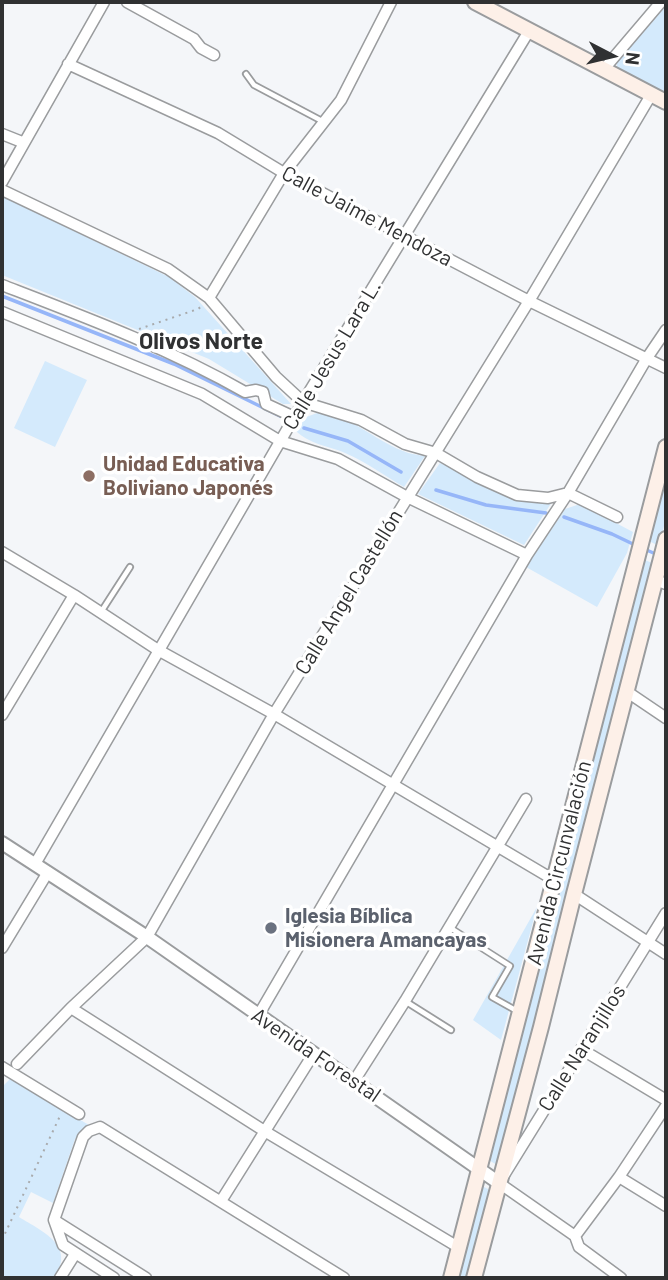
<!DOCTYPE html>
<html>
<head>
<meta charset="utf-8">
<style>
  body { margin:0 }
  #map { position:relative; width:668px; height:1280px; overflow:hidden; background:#f4f6f9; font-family:Barlow,sans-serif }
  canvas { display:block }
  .frame { position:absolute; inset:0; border:4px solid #303132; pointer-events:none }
  .north { position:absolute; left:577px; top:21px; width:70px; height:70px; -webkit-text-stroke:5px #fff; paint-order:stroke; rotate:97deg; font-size:19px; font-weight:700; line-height:28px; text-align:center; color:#303132 }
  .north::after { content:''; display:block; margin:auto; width:24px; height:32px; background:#303132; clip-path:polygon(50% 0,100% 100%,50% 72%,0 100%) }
</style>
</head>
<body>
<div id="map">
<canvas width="668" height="1280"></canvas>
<div class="frame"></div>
<div class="north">N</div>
</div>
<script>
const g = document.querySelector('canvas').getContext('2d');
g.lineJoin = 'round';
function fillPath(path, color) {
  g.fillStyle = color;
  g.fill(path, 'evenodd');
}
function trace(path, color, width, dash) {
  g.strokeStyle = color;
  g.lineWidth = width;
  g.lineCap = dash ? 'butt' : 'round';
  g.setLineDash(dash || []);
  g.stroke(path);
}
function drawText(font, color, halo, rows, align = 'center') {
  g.font = font + ' Barlow,sans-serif';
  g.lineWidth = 7;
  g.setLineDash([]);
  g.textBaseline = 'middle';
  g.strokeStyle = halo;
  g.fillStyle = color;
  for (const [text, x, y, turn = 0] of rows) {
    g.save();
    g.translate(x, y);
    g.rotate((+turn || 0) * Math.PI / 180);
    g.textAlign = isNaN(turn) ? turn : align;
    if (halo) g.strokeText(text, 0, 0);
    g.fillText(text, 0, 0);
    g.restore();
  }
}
fillPath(new Path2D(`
  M666 6V94L617 69V63Z
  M2 196 169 277 195 297 291 404H283L209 359 2 275Z
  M45 361 87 380 55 447 14 428Z
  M317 413C357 418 370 438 403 451 410 454 418 455 425 456L404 487C385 476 366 462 345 453 327 445 310 445 295 430L301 419Z
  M440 463 518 500 552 502 524 545 418 494Z
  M666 468V518L659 546 647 540Z
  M580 504 633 532 627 553 597 607 526 567 565 509Z
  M643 559 654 564 535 1029 497 1165 487 1159Z
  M537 907 501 1040 473 1020Z
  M10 1079 89 1125 75 1139 53 1203 31 1192 19 1217C43 1232 76 1245 54 1278H2V1087Z
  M484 1187 488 1189 490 1193 468 1278H455L479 1188Z`), '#d4eafc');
trace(new Path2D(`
  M2 296 174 364 280 416
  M304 428 348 441 401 472
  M436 490 486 505 546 513
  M564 517 612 534 635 545
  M642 548 658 555`), '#96b6f8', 3.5);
const service = new Path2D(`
  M246 74 254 85 322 121
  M101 612 130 567
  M449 927 510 966 492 997 517 1011
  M405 1001 451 1030`);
const minor = new Path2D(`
  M127 2 194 39 201 48 214 55
  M68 64 218 133 284 173 529 301 666 368
  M604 69 661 2
  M2 134 22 142
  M2 182 104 2
  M2 190 168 269 209 298 276 377 303 402 361 420 405 444 436 453 477 477 517 495 548 498 568 493 617 517
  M2 285C85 317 168 348 245 392L256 390 263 392 266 404 294 417
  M209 298 284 173 341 100 391 2
  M2 312 202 394 280 441 338 459 407 497 527 555
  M2 552 74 595 158 650 274 714 554 880
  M656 580 666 584
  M626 691 666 718
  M2 715 74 595
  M35 864 303 402 529 31
  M574 894 666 954
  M2 948 48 872
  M71 1008 266 1132 458 1247
  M258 1016 527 555 568 493 647 358 666 330
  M581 1049 666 1100
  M17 1064 71 1008 147 937 274 714 529 301 651 95
  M2 1067 79 1114
  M354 1081 405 1001 526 799
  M619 1177 666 1206
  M221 1201 314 1053
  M54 1220 146 1278
  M575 1236 619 1177 666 1106
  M60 1278 75 1254
  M114 1278 63 1245 54 1220 83 1137 89 1131 100 1127 344 1278
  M621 1278 579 1247 575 1236 499 1183 666 913`);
const tertiary = new Path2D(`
  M2 843 147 937 499 1183`);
const secondary = new Path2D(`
  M475 2 666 102
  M451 1278 666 447
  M474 1278 541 1027 574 894 666 539`);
trace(service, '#9a9c9e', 8);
trace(minor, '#9a9c9e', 13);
trace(tertiary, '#9a9c9e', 16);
trace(secondary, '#9a9c9e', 18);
trace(new Path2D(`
  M139 329 198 309 202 306
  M2 1240 60 1116`), '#a8aaac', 2, [2, 5]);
trace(service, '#fff', 4.5);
trace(minor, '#fff', 10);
trace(tertiary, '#fff', 12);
trace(secondary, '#fdf0e8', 14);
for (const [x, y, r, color] of [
  [89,476,7,"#8d6e63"],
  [271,928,7,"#6b7280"]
]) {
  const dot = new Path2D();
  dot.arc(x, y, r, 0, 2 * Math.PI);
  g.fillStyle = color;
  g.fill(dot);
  trace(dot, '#fff', 2.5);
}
drawText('21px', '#303132', '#fff', [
  ["Calle Jaime Mendoza",367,216,28],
  ["Calle Jesus Lara L.",332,355,-59],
  ["Calle Angel Castellón",349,592,-59],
  ["Avenida Circunvalación",559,863,-76],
  ["Calle Naranjillos",582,1048,-58],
  ["Avenida Forestal",316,1055,34]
]);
drawText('bold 21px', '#785e54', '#fff', [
  ["Unidad Educativa",103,464],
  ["Boliviano Japonés",103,488]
], 'left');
drawText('bold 21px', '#5b616d', '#fff', [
  ["Iglesia Bíblica",285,916],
  ["Misionera Amancayas",285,940]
], 'left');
drawText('bold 23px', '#303132', '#fff', [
  ["Olivos Norte",201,341]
]);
</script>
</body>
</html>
